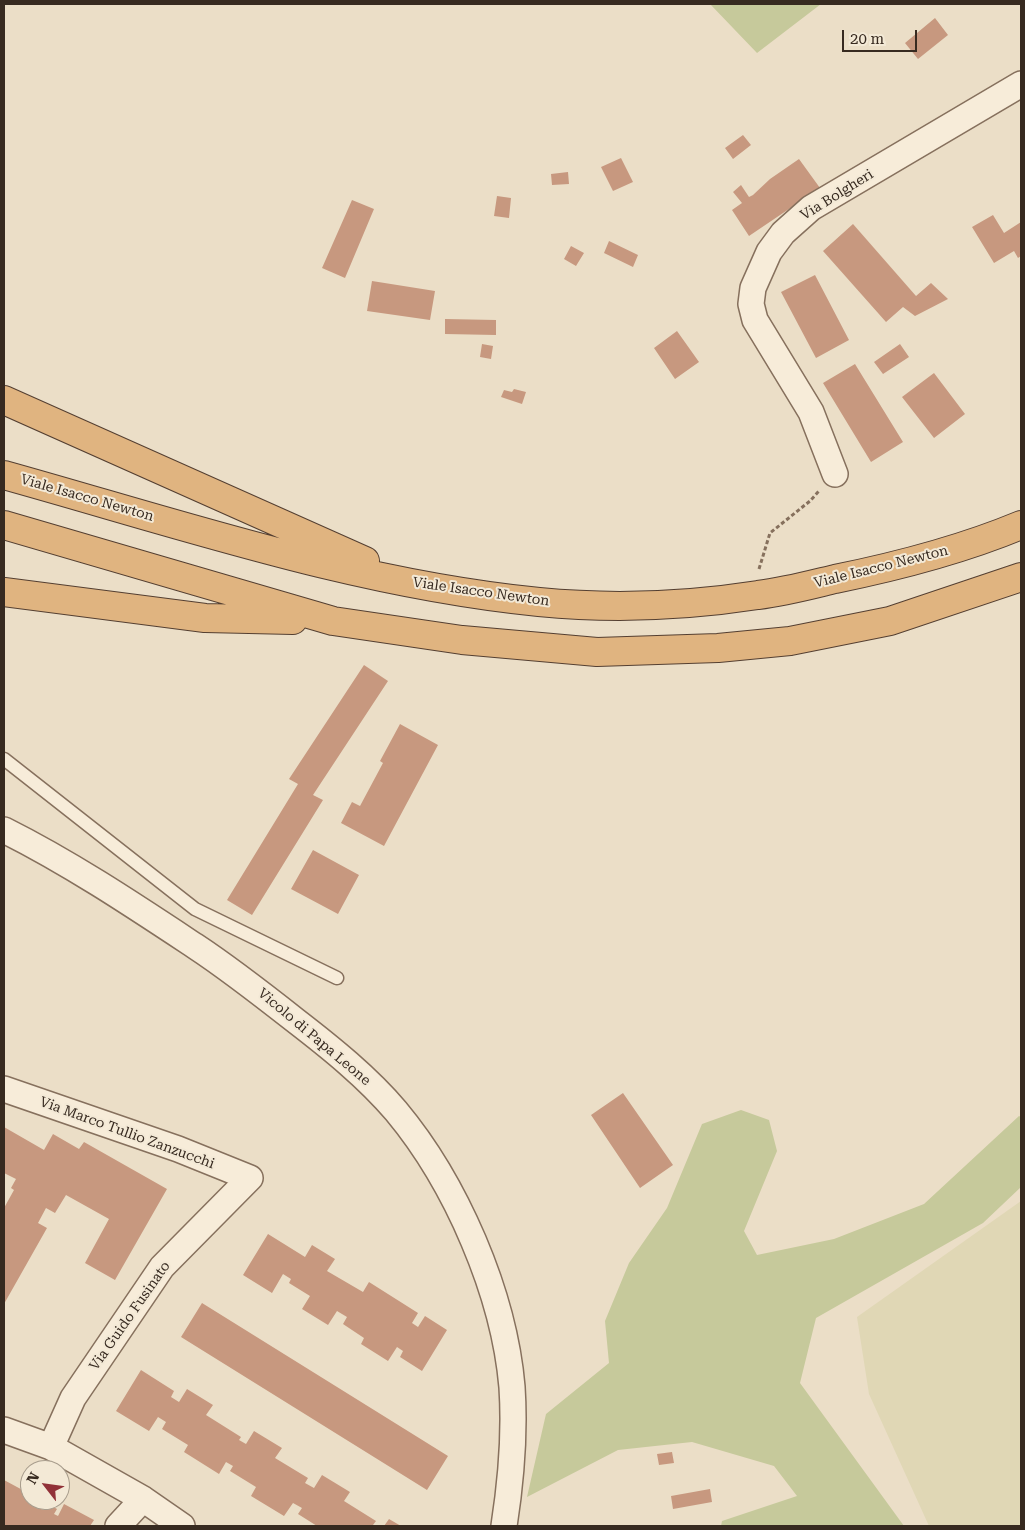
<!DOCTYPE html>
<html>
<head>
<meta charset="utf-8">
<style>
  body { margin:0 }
  #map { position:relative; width:1025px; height:1530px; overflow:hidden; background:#ebdec7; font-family:"Roboto Serif",serif }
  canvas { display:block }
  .frame { position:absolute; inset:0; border:5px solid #372a20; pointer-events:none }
  .north { position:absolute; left:20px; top:1460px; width:50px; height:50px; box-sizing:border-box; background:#f3e9d6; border:1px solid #a89d8d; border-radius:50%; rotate:300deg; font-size:14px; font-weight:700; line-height:20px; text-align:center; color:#372a20 }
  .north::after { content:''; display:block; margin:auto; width:18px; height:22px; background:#913138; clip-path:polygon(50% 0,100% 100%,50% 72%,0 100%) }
  .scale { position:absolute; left:842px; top:30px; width:75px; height:22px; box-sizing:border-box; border:2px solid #372a20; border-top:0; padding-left:6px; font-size:15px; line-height:18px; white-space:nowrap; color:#372a20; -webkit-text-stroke:4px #f3e9d6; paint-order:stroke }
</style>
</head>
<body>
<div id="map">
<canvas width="1025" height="1530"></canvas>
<div class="frame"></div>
<div class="north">N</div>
<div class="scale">20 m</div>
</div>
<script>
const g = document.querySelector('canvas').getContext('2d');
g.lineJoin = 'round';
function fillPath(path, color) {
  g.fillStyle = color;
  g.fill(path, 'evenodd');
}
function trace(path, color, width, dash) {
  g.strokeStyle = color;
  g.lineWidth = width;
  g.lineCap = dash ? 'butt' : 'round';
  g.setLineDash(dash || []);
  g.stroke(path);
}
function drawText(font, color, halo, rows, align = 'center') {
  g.font = font + ' "Roboto Serif",serif';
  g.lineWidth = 4;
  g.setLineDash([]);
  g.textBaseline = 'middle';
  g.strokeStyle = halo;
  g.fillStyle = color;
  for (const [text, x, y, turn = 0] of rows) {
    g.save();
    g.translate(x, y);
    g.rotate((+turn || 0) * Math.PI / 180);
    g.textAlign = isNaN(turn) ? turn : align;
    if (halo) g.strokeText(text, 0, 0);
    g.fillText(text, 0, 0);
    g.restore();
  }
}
fillPath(new Path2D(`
  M1021 1201V1526H929L869 1394 857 1317Z`), '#e0d7b5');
fillPath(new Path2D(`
  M710 4H821L757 53Z
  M741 1110 769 1120 777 1151 744 1231 757 1255 834 1239 924 1204 1019 1116 1021 1117V1187L983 1223 816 1318 800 1383 904 1526H721L722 1521 797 1496 774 1466 692 1442 618 1450 527 1497 546 1414 609 1363 605 1321 629 1263 667 1208 702 1124Z`), '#c6c99b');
fillPath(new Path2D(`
  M935 18 948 35 918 59 905 43Z
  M743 135 751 145 733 159 725 148Z
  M621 158 633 182 613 191 601 167Z
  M799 159 820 188 749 236 732 210 742 203 733 192 741 185 749 197 753 195 770 179Z
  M568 172 569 184 552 185 551 174Z
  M497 196 511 198 509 218 494 216Z
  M352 200 374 209 345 278 322 268Z
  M993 215 1004 233 1021 222V256L1018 258 1014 251 994 263 972 227Z
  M853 224 916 296 931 283 948 299 915 316 903 307 886 322 823 251Z
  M609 241 638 255 633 267 604 253Z
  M571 246 584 253 576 266 564 259Z
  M815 275 849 340 816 358 781 292Z
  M372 281 435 291 430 320 367 311Z
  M445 319 496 320V335L445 334Z
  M677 331 699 362 675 379 654 348Z
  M482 344 493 346 491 359 480 357Z
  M900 344 909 357 883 374 874 362Z
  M855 364 903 442 871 462 823 383Z
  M934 373 965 414 934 438 902 397Z
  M514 389 526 392 522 404 501 397 504 390 512 392Z
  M364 665 388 681 313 795 323 800 252 915 227 900 298 784 289 779Z
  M400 724 438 745 384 846 341 823 352 802 360 806 383 763 380 761Z
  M313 850 359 875 338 914 291 889Z
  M623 1093 673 1165 640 1188 591 1115Z
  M4 1127 44 1150 53 1134 79 1149 84 1142 167 1189 115 1280 85 1263 109 1219 66 1195 55 1213 46 1208 38 1223 47 1228 4 1304V1208L14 1190 11 1188 16 1179 4 1173Z
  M268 1234 305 1257 312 1245 335 1259 327 1271 363 1292 369 1282 418 1313 412 1323 418 1327 425 1316 447 1330 422 1371 400 1357 403 1351 397 1347 388 1361 361 1344 364 1338 343 1324 347 1317 337 1311 328 1325 302 1309 310 1296 289 1283 291 1279 283 1274 272 1293 243 1275Z
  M202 1303 448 1456 427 1490 181 1337Z
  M141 1370 174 1391 171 1397 179 1402 187 1389 213 1405 206 1415 241 1437 239 1440 246 1444 254 1431 282 1448 275 1458 308 1478 305 1483 314 1488 322 1475 350 1492 344 1501 376 1521 373 1525 375 1526H317L298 1514 302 1508 293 1503 284 1516 251 1496 256 1487 230 1471 233 1466 226 1462 219 1474 184 1452 188 1445 162 1429 166 1422 158 1417 149 1431 116 1411Z
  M672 1452 674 1463 659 1465 657 1454Z
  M4 1480 30 1494V1500H41L57 1509 54 1514 58 1516 64 1504 94 1520 90 1526H4Z
  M710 1489 712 1502 673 1509 671 1496Z
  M389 1519 401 1526H384Z`), '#c7987f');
const service = new Path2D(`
  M4 759 195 909 337 978`);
const minor = new Path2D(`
  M835 474 811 412 755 320 751 304 753 288 769 252 783 233 811 208 1021 84
  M4 830C70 863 133 905 195 946 230 969 263 995 296 1021 331 1048 367 1077 396 1111 456 1183 504 1293 512 1387 515 1432 511 1481 504 1526
  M4 1089 178 1149 250 1178 162 1267 73 1398 51 1447
  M4 1430 51 1447 143 1499 182 1526
  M118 1526 143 1499`);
const trunk = new Path2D(`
  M4 400 365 561
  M4 475C180 524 356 584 539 602 611 609 687 606 758 595 784 592 810 585 835 579 899 566 961 550 1021 525
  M4 525 333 621 462 640 597 652 718 648 790 641 890 621 1021 577
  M4 592 205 618 293 620`);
trace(service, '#86705d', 15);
trace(minor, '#86705d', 28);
trace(trunk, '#543f31', 30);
trace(new Path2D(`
  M759 569 770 533 810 501 819 491`), '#86705d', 3, [4, 2.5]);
trace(service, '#f7ecd9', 12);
trace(minor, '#f7ecd9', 25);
trace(trunk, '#e0b480', 28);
drawText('14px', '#372a20', '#f3e9d6', [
  ["Via Bolgheri",837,195,-32],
  ["Viale Isacco Newton",87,498,16],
  ["Viale Isacco Newton",881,567,-14],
  ["Viale Isacco Newton",481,592,8],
  ["Vicolo di Papa Leone",314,1037,40],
  ["Via Marco Tullio Zanzucchi",127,1133,20],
  ["Via Guido Fusinato",130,1316,-55]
]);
</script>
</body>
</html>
